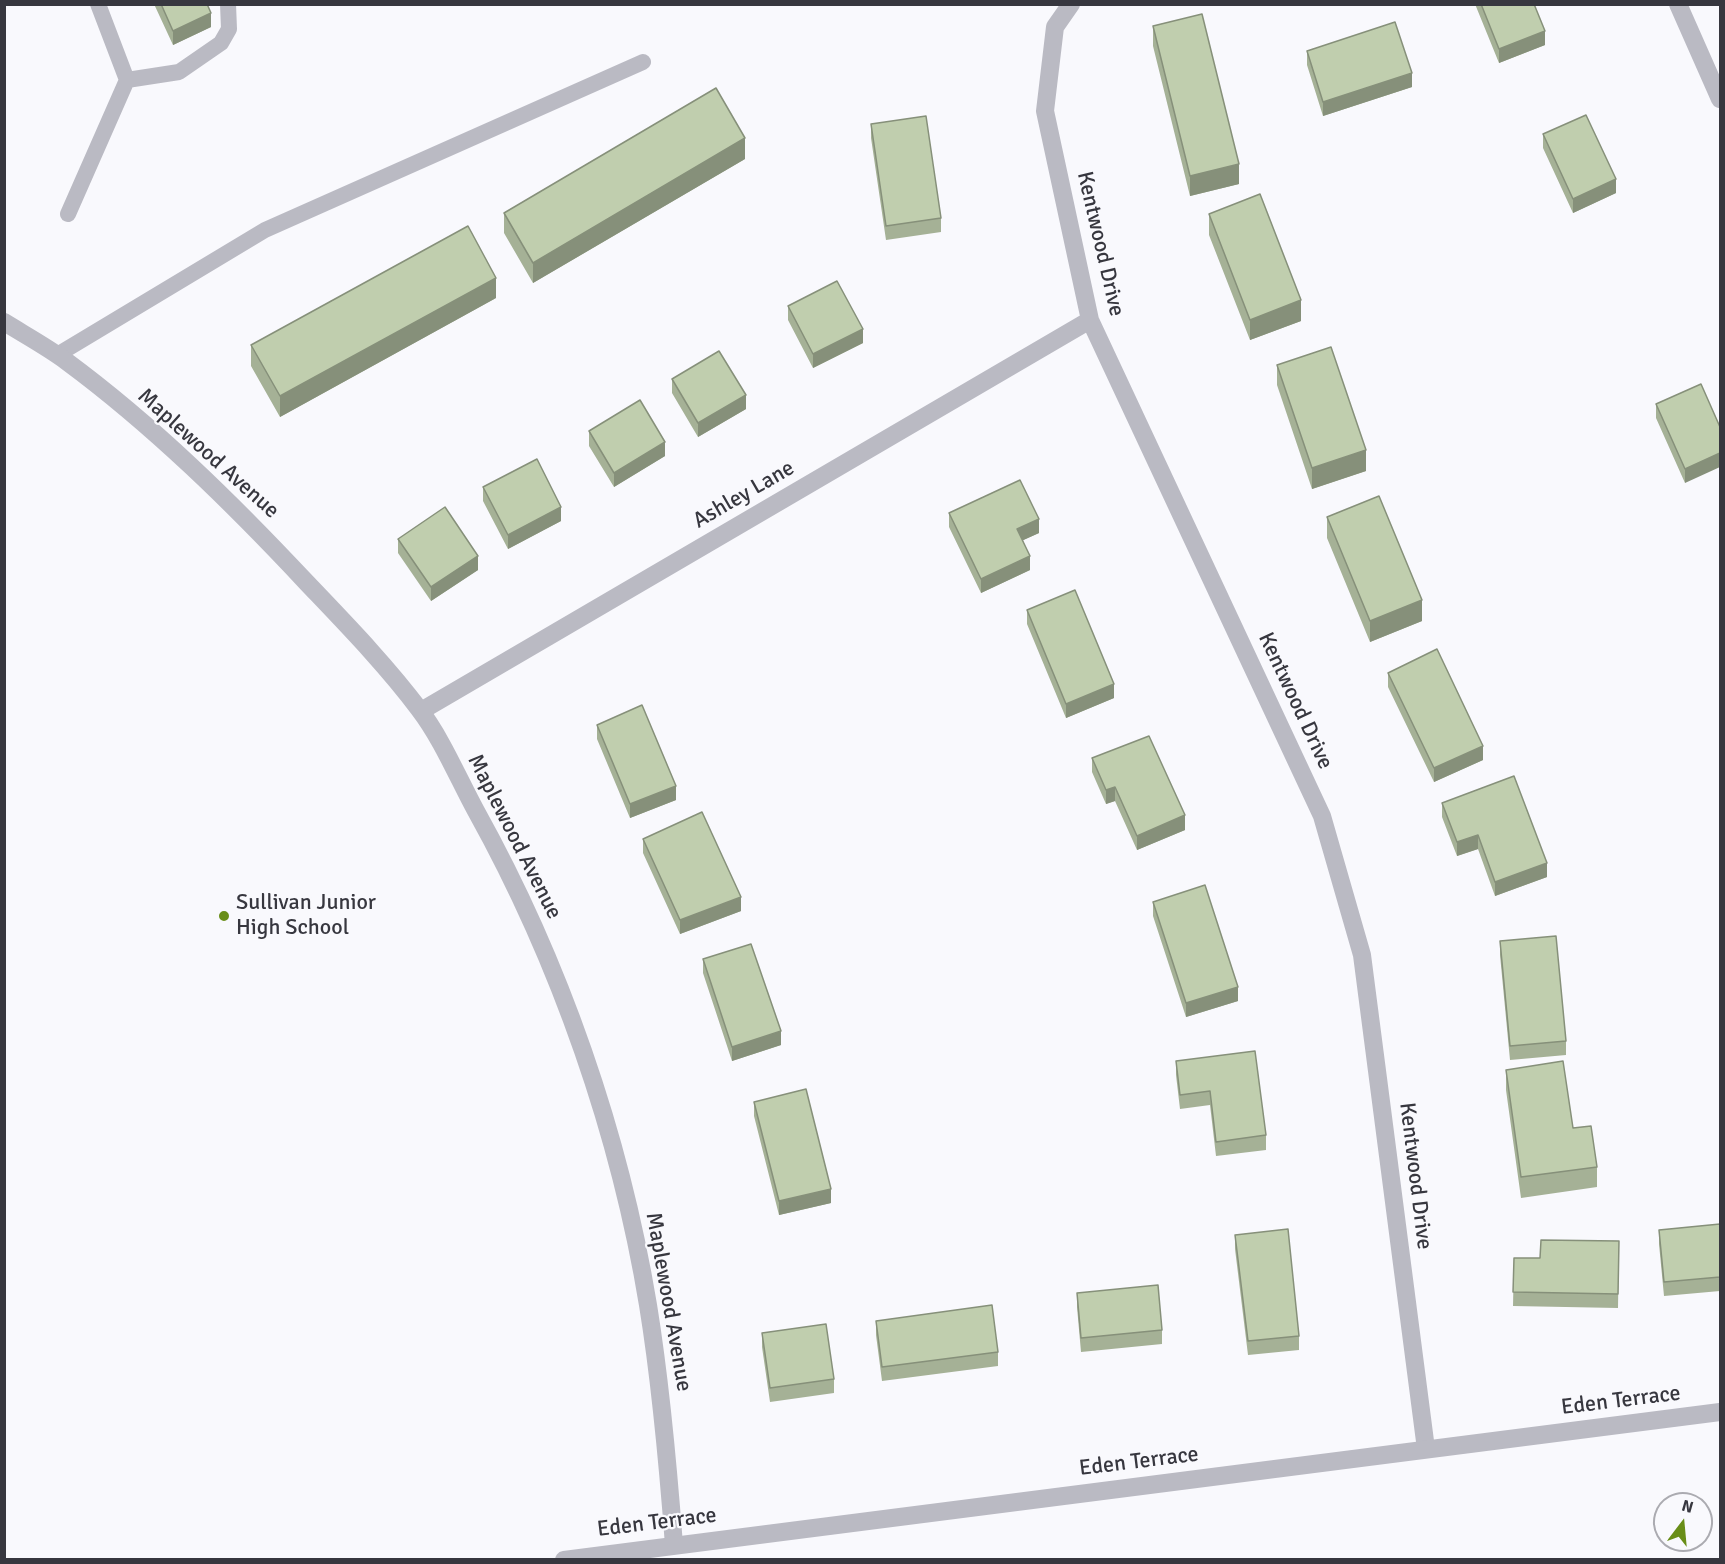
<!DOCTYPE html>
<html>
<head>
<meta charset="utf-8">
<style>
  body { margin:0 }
  #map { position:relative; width:1725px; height:1564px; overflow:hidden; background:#f9f9fd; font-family:Signika,sans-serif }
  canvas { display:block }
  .frame { position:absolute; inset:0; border:6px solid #37373f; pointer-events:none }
  .north { position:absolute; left:1653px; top:1492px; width:60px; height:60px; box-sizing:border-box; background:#f9f9fd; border:2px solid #ababb1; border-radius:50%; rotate:16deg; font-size:16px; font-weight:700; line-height:24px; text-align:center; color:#37373f }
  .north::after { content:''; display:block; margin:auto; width:21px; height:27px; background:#698e18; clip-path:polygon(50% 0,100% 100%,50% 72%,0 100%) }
</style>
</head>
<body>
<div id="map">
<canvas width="1725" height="1564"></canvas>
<div class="frame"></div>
<div class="north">N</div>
</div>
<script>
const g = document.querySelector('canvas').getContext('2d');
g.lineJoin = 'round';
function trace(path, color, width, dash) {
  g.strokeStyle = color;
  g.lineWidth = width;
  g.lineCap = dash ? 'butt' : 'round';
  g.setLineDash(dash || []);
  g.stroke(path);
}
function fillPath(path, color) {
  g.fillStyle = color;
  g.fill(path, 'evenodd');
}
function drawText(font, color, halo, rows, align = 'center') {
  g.font = font + ' Signika,sans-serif';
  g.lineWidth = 4.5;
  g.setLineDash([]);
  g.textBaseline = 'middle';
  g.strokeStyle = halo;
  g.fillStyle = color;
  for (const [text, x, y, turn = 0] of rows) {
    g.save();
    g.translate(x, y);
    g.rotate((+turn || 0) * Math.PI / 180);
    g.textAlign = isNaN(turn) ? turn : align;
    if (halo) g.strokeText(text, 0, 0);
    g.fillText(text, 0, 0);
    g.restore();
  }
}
trace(new Path2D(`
  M127 80 179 72 221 43 229 29 228 4
  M68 214 127 80 98 4
  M57 355 265 230 643 62`), '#babac3', 16);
trace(new Path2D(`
  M1071 4 1055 27 1045 111 1090 320 1322 816 1362 955 1426 1449
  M4 322C25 335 47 347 66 361 154 426 233 504 307 583 346 624 386 665 419 709 442 739 458 778 476 811 560 962 620 1135 648 1305 661 1385 668 1465 674 1545
  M421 711 1090 320`), '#babac3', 18);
trace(new Path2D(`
  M1678 4 1720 99
  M564 1560 1720 1412`), '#babac3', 18);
fillPath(new Path2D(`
  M154 4H207L211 27 173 45Z
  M1475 4H1534L1545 45 1499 63Z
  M1153 26 1239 184 1190 196 1153 46Z
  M1307 51 1412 87 1323 116 1307 65Z
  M871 124 941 218V232L886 240 871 138Z
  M1543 134 1616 193 1573 213 1543 148Z
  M745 159 533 283 504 233V213Z
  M1209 214 1301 321 1250 340 1209 235Z
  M496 298 280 417 251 366V345Z
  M788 306 863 343 813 368 788 320Z
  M1277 365 1366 471 1312 489 1277 385Z
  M672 379 746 409 698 437 672 393Z
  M1701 384 1685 483 1656 418V404Z
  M589 431 665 456 614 487 589 446Z
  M483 487 561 521 508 549 483 501Z
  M949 513 1039 533 1023 540 1030 570 981 593 949 527Z
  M1327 517 1422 621 1370 642 1327 538Z
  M398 539 478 570 431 601 398 553Z
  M1027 610 1114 698 1066 718 1027 624Z
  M1388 673 1483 760 1434 782 1388 687Z
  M597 725 676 800 630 818 597 739Z
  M1092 758 1185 830 1137 850 1115 801 1106 804 1092 772Z
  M1442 803 1547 877 1495 896 1478 849 1457 856 1442 817Z
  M643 839 741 911 680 934 643 853Z
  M1153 902 1238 1001 1186 1017 1153 916Z
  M1500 941 1566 1041V1055L1510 1060 1500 955Z
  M703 959 781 1045 732 1061 703 973Z
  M1176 1061 1266 1135V1150L1216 1156 1210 1105 1180 1109 1176 1075Z
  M1506 1070 1573 1128 1597 1167V1187L1521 1198 1506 1090Z
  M754 1102 831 1203 779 1215 754 1116Z
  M1720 1224V1291L1664 1296 1659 1244V1230Z
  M1235 1235 1299 1336V1350L1248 1355 1235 1249Z
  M1619 1241 1618 1308 1513 1306 1514 1258H1540Z
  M1077 1293 1162 1330V1344L1081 1352 1077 1307Z
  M876 1321 998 1352V1366L882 1381 876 1335Z
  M762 1333 834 1379V1393L770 1402 762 1347Z`), '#a5b196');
fillPath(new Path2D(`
  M211 13V27L173 45V31Z
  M1545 31V45L1499 63V49Z
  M1412 73V87L1323 116V102Z
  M745 138V159L533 283V263Z
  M1239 164V184L1190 196V176Z
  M1616 179V193L1573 213V199Z
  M496 278V298L280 417V396Z
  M1301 300V321L1250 340V320Z
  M863 329V343L813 368V354Z
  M746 395V409L698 437V423Z
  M665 442V456L614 487V473Z
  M1366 450V471L1312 489V468Z
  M1720 453V467L1685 483V469Z
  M561 507V521L508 549V535Z
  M1039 519V533L1017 543V529Z
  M478 556V570L431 601V587Z
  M1030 556V570L981 593V579Z
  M1422 600V621L1370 642V621Z
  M1114 684V698L1066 718V704Z
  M1483 746V760L1434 782V768Z
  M676 786V800L630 818V804Z
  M1115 787V801L1106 804V790Z
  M1185 815V830L1137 850V836Z
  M1478 835V849L1457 856V842Z
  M1547 863V877L1495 896V882Z
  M741 897V911L680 934V920Z
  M1238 987V1001L1186 1017V1003Z
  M781 1031V1045L732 1061V1047Z
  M831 1189V1203L779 1215V1201Z`), '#86907a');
const building = new Path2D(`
  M161 4H207L211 13 173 31Z
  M1481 4H1534L1545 31 1499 49Z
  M1202 14 1239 164 1190 176 1153 26Z
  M1395 22 1412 73 1323 102 1307 51Z
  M716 88 745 138 533 263 504 213Z
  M1586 115 1616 179 1573 199 1543 134Z
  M926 116 941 218 886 226 871 124Z
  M1260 194 1301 300 1250 320 1209 214Z
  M468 226 496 278 280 396 251 345Z
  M837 281 863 329 813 354 788 306Z
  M1331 347 1366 450 1312 468 1277 365Z
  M719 351 746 395 698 423 672 379Z
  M1701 384 1720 427V453L1685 469 1656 404Z
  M640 400 665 442 614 473 589 431Z
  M537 459 561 507 508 535 483 487Z
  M1020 480 1039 519 1017 529 1030 556 981 579 949 513Z
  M1379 496 1422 600 1370 621 1327 517Z
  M445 507 478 556 431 587 398 539Z
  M1075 590 1114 684 1066 704 1027 610Z
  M1437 649 1483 746 1434 768 1388 673Z
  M642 705 676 786 630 804 597 725Z
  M1149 736 1185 815 1137 836 1115 787 1106 790 1092 758Z
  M1514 776 1547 863 1495 882 1478 835 1457 842 1442 803Z
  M702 812 741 897 680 920 643 839Z
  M1205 885 1238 987 1186 1003 1153 902Z
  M1556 936 1566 1041 1510 1046 1500 941Z
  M751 944 781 1031 732 1047 703 959Z
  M1255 1051 1266 1135 1216 1142 1210 1091 1180 1095 1176 1061Z
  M1563 1061 1573 1128 1591 1126 1597 1167 1521 1177 1506 1070Z
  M806 1089 831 1189 779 1201 754 1102Z
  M1720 1224V1277L1664 1282 1659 1230Z
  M1288 1229 1299 1336 1248 1341 1235 1235Z
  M1541 1240 1619 1241 1618 1294 1513 1292 1514 1258H1540Z
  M1158 1285 1162 1330 1081 1338 1077 1293Z
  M992 1305 998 1352 882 1367 876 1321Z
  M826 1324 834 1379 770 1388 762 1333Z`);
fillPath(building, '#c0ceae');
trace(building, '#86907a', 1.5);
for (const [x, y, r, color] of [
  [224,916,6,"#698e18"]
]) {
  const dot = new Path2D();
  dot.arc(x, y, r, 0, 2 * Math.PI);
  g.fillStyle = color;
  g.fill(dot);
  trace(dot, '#f9f9fd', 2);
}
drawText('22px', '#37373f', '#f9f9fd', [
  ["Kentwood Drive",1100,244,77],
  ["Maplewood Avenue",208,454,42],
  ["Ashley Lane",744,495,-30],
  ["Kentwood Drive",1295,701,65],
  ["Maplewood Avenue",514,837,63],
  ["Kentwood Drive",1415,1176,83],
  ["Maplewood Avenue",668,1302,80],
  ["Eden Terrace",1621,1401,-7],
  ["Eden Terrace",1139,1462,-7],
  ["Eden Terrace",657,1523,-7]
]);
drawText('22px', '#37373f', '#f9f9fd', [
  ["Sullivan Junior",236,903],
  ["High School",236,928]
], 'left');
</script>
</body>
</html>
